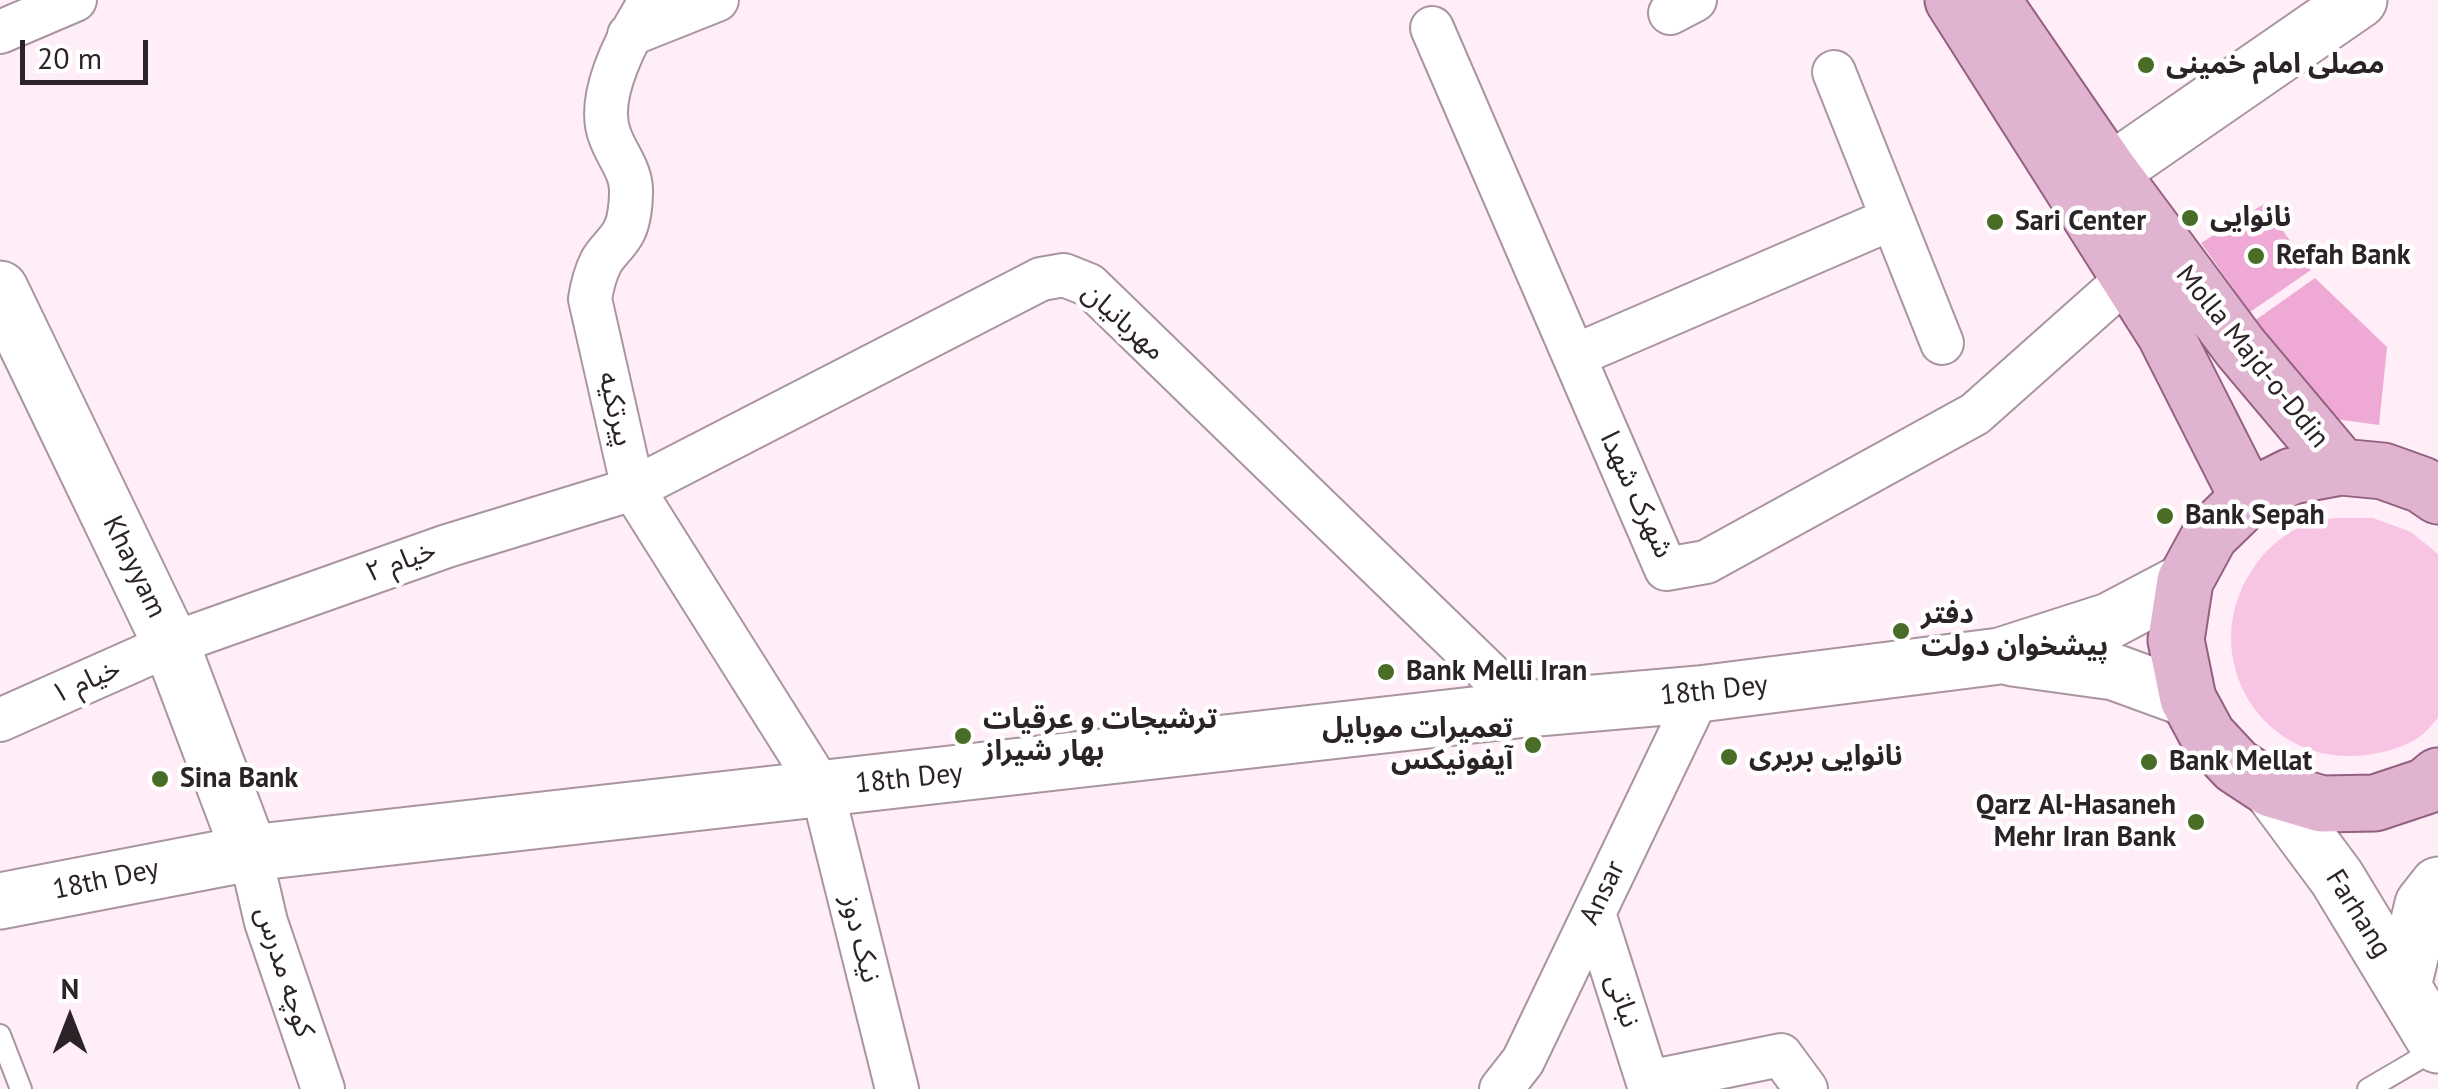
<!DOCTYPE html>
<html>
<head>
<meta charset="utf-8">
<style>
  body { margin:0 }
  #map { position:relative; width:2438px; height:1089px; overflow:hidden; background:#ffedf7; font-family:"PT Sans",sans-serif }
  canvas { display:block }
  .north { position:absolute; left:20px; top:969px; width:100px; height:100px; -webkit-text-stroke:8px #fff; paint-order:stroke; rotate:0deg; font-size:28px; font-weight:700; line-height:40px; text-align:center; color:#2b2327 }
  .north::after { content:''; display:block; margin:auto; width:35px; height:45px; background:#2b2327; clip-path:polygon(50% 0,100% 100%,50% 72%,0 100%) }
  .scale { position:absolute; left:20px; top:40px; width:128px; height:45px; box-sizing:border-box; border:5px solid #2b2327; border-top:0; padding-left:12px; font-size:30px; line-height:35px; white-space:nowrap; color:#2b2327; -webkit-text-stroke:8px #fff; paint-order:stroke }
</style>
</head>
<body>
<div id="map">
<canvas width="2438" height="1089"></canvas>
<div class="north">N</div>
<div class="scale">20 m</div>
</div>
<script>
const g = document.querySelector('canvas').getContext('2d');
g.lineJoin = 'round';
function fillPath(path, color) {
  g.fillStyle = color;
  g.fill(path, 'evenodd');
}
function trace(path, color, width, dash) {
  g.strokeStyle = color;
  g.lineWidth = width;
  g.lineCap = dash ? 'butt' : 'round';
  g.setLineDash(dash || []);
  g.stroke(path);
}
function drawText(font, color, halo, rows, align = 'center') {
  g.font = font + ' "PT Sans","Noto Sans Arabic",sans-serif';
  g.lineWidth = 9;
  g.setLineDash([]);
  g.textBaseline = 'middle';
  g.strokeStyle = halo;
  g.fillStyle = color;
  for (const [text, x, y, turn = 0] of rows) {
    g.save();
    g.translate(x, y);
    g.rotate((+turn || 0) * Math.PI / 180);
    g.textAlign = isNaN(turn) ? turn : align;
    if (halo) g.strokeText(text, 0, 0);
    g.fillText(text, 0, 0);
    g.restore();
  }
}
fillPath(new Path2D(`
  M2333 518H2373L2411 532 2438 554V718C2433 723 2428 730 2422 735 2406 747 2384 753 2365 755 2262 768 2195 656 2252 570 2262 554 2278 538 2296 529 2308 524 2321 521 2333 518Z`), '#f8c4e3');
fillPath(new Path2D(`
  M2264 204 2311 270 2250 312 2201 243Z
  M2315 278 2387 347 2379 425 2335 419 2250 320 2257 319Z`), '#eea9d4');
const lane = new Path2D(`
  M0 1035 21 1089
  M2368 1089 2438 1048`);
const street = new Path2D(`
  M651 0C630 33 594 96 610 136 617 156 632 171 631 193 631 204 629 222 624 231 619 242 607 251 601 262 595 274 592 286 590 299L633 489 822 789 897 1089
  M1670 13 1695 0
  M1432 28 1666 569 1706 562 1975 414 2129 277
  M0 32 75 0
  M629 35 717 0
  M1834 72 1942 343
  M1574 356 1891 219
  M0 720 171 644 447 546 633 489 1041 279 1064 275 1089 285 1526 709
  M250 853 266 922 323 1089
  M1594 913 1650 1089
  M1648 1082 1781 1055 1806 1089
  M1501 1089 1523 1061 1699 694`);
const secondary = new Path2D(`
  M2110 172 2359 0
  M0 289 171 644 250 853
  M2013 658 2114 672 2188 699
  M2271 789 2337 878 2438 1045
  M0 901 250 853 1526 709 1699 694 2000 656 2109 621 2185 581
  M2403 986 2423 904 2438 885`);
const primary = new Path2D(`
  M1953 0 2165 334 2248 498
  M1992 0 2110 172 2240 347 2341 467
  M2438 496 2422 485 2383 471 2341 467 2292 476 2248 498 2210 535 2185 581 2176 640 2188 699 2208 736 2236 766 2271 789 2322 804 2375 803 2426 786 2438 776`);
trace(lane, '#a995a1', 24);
trace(street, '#a995a1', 46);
trace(secondary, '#a995a1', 59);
trace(primary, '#946080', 59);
trace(lane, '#fff', 20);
trace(street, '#fff', 42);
trace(secondary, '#fff', 55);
trace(primary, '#e0b3d0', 55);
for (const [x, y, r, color] of [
  [2146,65,10,"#496d26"],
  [2190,218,10,"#496d26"],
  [1995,222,10,"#496d26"],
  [2256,256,10,"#496d26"],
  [2165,516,10,"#496d26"],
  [1901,631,10,"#496d26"],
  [1386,672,10,"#496d26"],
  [963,736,10,"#496d26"],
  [1533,745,10,"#496d26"],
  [1729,757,10,"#496d26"],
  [2149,762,10,"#496d26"],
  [160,779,10,"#496d26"],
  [2196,822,10,"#496d26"]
]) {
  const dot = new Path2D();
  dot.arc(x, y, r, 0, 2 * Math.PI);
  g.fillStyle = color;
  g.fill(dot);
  trace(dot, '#fff', 4);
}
drawText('bold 28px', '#2b2327', '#fff', [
  ["مصلی امام خمینی",2166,65],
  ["نانوایی",2210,218],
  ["Sari Center",2015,222],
  ["Refah Bank",2276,256],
  ["Bank Sepah",2185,516],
  ["دفتر",1921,615],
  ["پیشخوان دولت",1921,647],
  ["Bank Melli Iran",1406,672],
  ["ترشیجات و عرقیات",983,720],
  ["بهار شیراز",983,752],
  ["تعمیرات موبایل",1513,729,"right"],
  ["آیفونیکس",1513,761,"right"],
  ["نانوایی بربری",1749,757],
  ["Bank Mellat",2169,762],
  ["Sina Bank",180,779],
  ["Qarz Al-Hasaneh",2176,806,"right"],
  ["Mehr Iran Bank",2176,838,"right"]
], 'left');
drawText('28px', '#2b2327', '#fff', [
  ["مهربانیان",1123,322,42],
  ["Molla Majd-o-Ddin",2252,357,51],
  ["پیرتکیه",615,409,77],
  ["شهرک شهدا",1636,495,65],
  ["خیام ۲",401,562,-20],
  ["Khayyam",134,567,64],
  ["خیام ۱",86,682,-24],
  ["18th Dey",1714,691,-6],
  ["18th Dey",909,779,-6],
  ["18th Dey",106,880,-12],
  ["Ansar",1603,893,-64],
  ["Farhang",2358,914,58],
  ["نیک دوز",860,939,76],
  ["کوچه مدرس",284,972,72],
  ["نباتی",1622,1001,72]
]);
</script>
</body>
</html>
